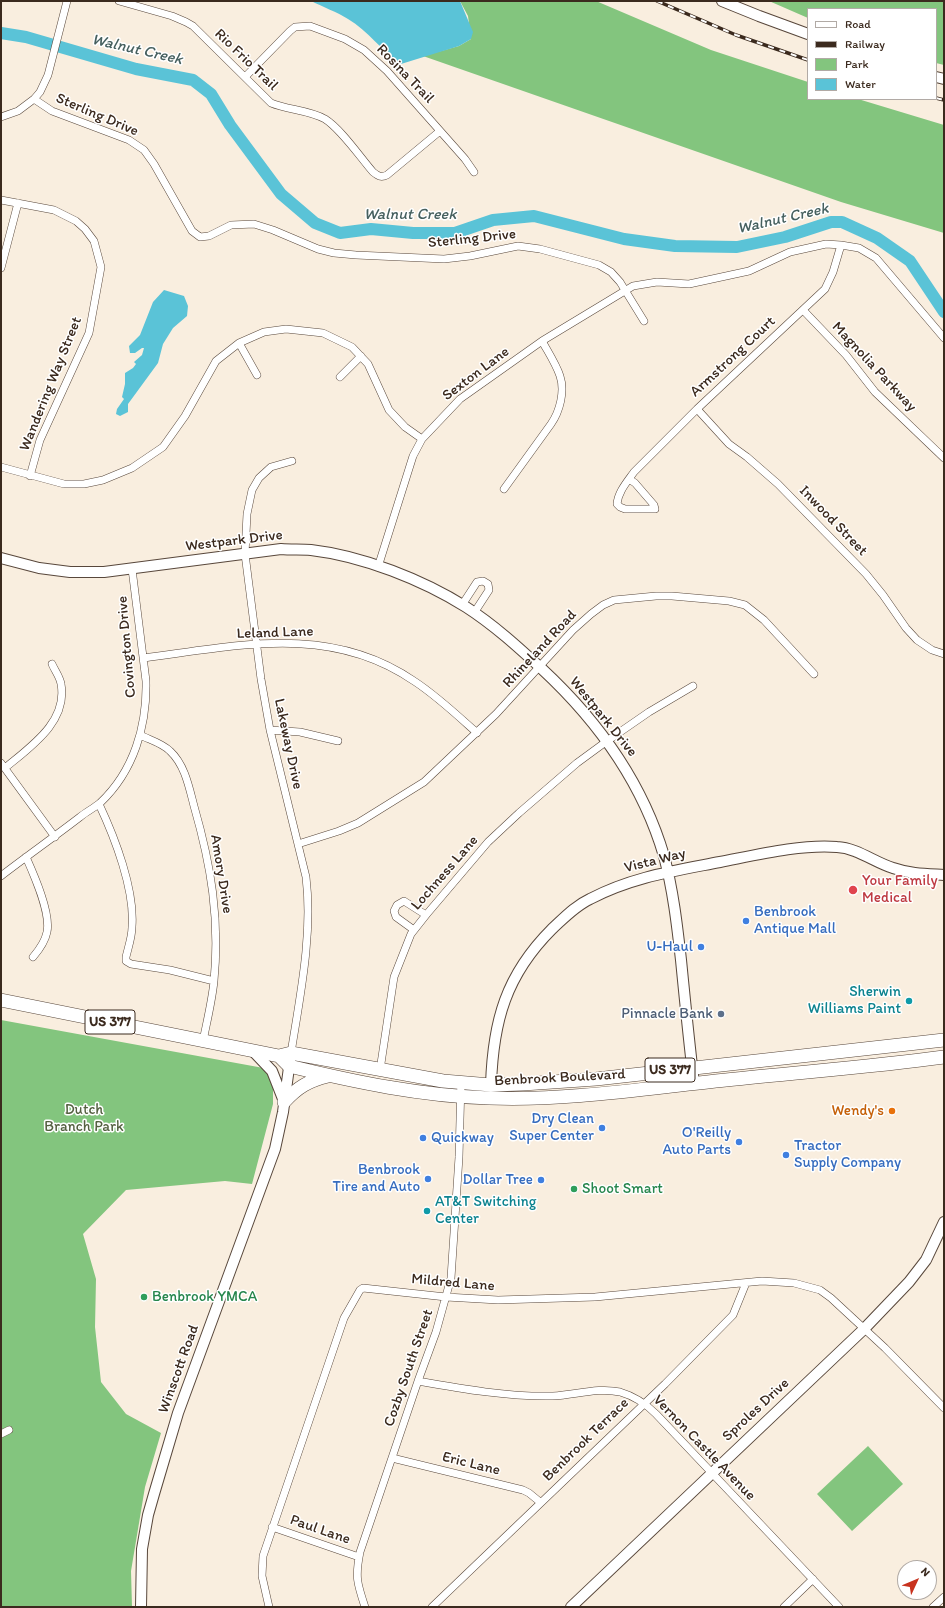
<!DOCTYPE html>
<html>
<head>
<meta charset="utf-8">
<style>
  body { margin:0 }
  #map { position:relative; width:945px; height:1608px; overflow:hidden; background:#f9eedf; font-family:Itim,sans-serif }
  canvas { display:block }
  .frame { position:absolute; inset:0; border:2px solid #3b2a1e; pointer-events:none }
  .legend { position:absolute; left:807px; top:8px; width:130px; height:92px; box-sizing:border-box; background:#fff; border:1px solid #b1aaa5; margin:0; padding:5px 7px; list-style:none; font-size:12px; color:#3b2a1e }
  .legend li { display:flex; align-items:center; gap:8px; height:20px }
  .legend b { width:20px; border:1px solid #b1aaa5 }
  .north { position:absolute; left:897px; top:1560px; width:40px; height:40px; box-sizing:border-box; background:#fff; border:1px solid #b1aaa5; border-radius:50%; rotate:46deg; font-size:11px; font-weight:700; line-height:16px; text-align:center; color:#3b2a1e }
  .north::after { content:''; display:block; margin:auto; width:14px; height:18px; background:#c8321e; clip-path:polygon(50% 0,100% 100%,50% 72%,0 100%) }
</style>
</head>
<body>
<div id="map">
<canvas width="945" height="1608"></canvas>
<div class="frame"></div>
<ul class="legend">
<li><b style="height:5px;background:#fff"></b>Road</li>
<li><b style="height:5px;background:#3b2a1e"></b>Railway</li>
<li><b style="height:11px;background:#83c57e"></b>Park</li>
<li><b style="height:11px;background:#5ac3d7"></b>Water</li>
</ul>
<div class="north">N</div>
</div>
<script>
const g = document.querySelector('canvas').getContext('2d');
g.lineJoin = 'round';
function fillPath(path, color) {
  g.fillStyle = color;
  g.fill(path, 'evenodd');
}
function trace(path, color, width, dash) {
  g.strokeStyle = color;
  g.lineWidth = width;
  g.lineCap = dash ? 'butt' : 'round';
  g.setLineDash(dash || []);
  g.stroke(path);
}
function drawText(font, color, halo, rows, align = 'center') {
  g.font = font + ' Itim,sans-serif';
  g.lineWidth = 3;
  g.setLineDash([]);
  g.textBaseline = 'middle';
  g.strokeStyle = halo;
  g.fillStyle = color;
  for (const [text, x, y, turn = 0] of rows) {
    g.save();
    g.translate(x, y);
    g.rotate((+turn || 0) * Math.PI / 180);
    g.textAlign = isNaN(turn) ? turn : align;
    if (halo) g.strokeText(text, 0, 0);
    g.fillText(text, 0, 0);
    g.restore();
  }
}
fillPath(new Path2D(`
  M460 1H596L711 50 808 82V99H858L944 125V233L841 202 423 56 459 46 471 39 468 16Z
  M769 1H944V65L936 63V9H808V18Z
  M1 1020 269 1069 273 1081V1104L252 1184 225 1181 126 1190 83 1234 96 1279 95 1327 101 1382 126 1414 161 1433 145 1487 131 1571 132 1607H1Z
  M868 1446 903 1484 852 1531 817 1494Z`), '#83c57e');
fillPath(new Path2D(`
  M311 1H460L473 32 471 39 459 46 401 64C382 51 368 31 348 19 337 12 323 7 311 1Z
  M164 290 184 296 188 306 187 316 173 328 163 344 158 363 128 404V412L120 416 116 414 117 409 124 399 122 397 125 384V373L133 368 136 364 134 362 142 355 144 348H142L135 353H130L129 346 140 335 153 302Z`), '#5ac3d7');
trace(new Path2D(`
  M1 33 26 37 136 69 193 80 211 94 230 125 281 194 315 223 340 233 371 229 413 233H455L493 220 534 216 624 239 675 246 737 247 785 237 831 222H842L877 238 910 261 944 312`), '#5ac3d7', 12);
const street = new Path2D(`
  M119 1 172 16 186 22 193 26 271 103C288 110 309 110 325 119 341 129 360 157 373 172 378 176 381 178 387 175L440 131
  M245 77 290 31 295 27 310 26 345 39 364 50 387 71 465 159 474 172
  M34 99 52 111 129 140 144 150 154 164 192 231 200 237 209 236 231 225 254 224 273 230 318 249 334 253 356 255 444 259 470 256 518 246 540 249 599 265 611 272 620 282 644 321
  M1 117 18 111 34 99 40 92 48 75 67 1
  M1 200 54 210 76 221 85 229 94 241 101 267 89 333 40 440 30 476
  M1 268 18 203
  M803 310 846 355 875 392 944 458
  M239 343 257 375
  M340 377 361 356
  M697 409 729 444 747 457 778 484 866 574 883 595 906 628 917 640 932 650 944 654
  M1 467 64 484H84L103 480 132 468 163 447 185 416 216 361 239 343 264 332 286 329 323 333 352 347 368 364 389 410 405 427 422 439
  M629 479 635 483 654 505 655 509H625L620 507 617 504C618 492 627 482 634 472L697 409 825 289 833 272 841 245
  M504 489 551 424C560 411 565 391 560 376 556 364 548 352 542 341
  M378 567 413 456 422 439 460 399 542 341 633 286 657 282 689 284 749 271 790 252 826 244 841 245 859 248 876 258 944 338
  M462 605 477 582 483 581 488 584 489 590 474 613
  M144 658C237 646 330 623 414 681 437 696 457 715 477 733
  M270 730 300 732 338 741
  M140 735C150 740 162 743 170 751 185 765 189 787 194 806 211 865 220 919 214 981 212 1001 207 1021 203 1041
  M1 763 55 837
  M5 768C30 747 68 722 61 684 60 677 55 671 52 664
  M99 804C115 838 135 890 132 927 132 937 128 948 126 957V961L131 964 170 970 214 981
  M298 844 339 831 358 823 424 782 496 714 573 630 591 614 603 605 614 600 656 596H672L729 601 745 605 764 620 814 674
  M26 857C34 875 51 913 47 932 45 942 39 950 33 957
  M1 876C27 856 54 837 80 817 86 812 94 808 100 803 134 771 147 726 146 681L132 569
  M414 930 396 917 394 911 397 905 404 901 426 915
  M291 1053C300 996 313 934 306 877L270 730 261 679 245 554 247 514 252 490 259 478 271 467 292 461
  M380 1070 394 977 411 934 426 915 488 842 519 813 577 763 607 741 649 712 693 686
  M418 1381C463 1389 508 1397 553 1396 575 1395 599 1387 620 1392 634 1396 646 1404 656 1414L839 1607
  M1 1434 9 1430
  M392 1458 523 1490 529 1493 540 1502
  M272 1527 359 1557
  M269 1607 262 1576 263 1556 344 1318 360 1290 363 1288 446 1297 498 1300 595 1297 762 1281 794 1283 820 1290 831 1298 885 1348 944 1408
  M365 1607C357 1583 355 1577 360 1552L418 1381 436 1332 451 1278 459 1157 461 1082
  M432 1607 665 1384 733 1315 746 1283
  M784 1607 813 1579
  M933 1607 944 1597`);
const secondary = new Path2D(`
  M722 1 759 16 808 34
  M936 77 944 79
  M1 558 39 568 70 572H104L281 549C291 550 302 549 311 550 363 556 423 580 466 607 494 625 518 647 542 669 598 721 642 781 664 856 673 890 677 924 681 960 685 1001 689 1042 694 1083
  M253 1051 272 1071 283 1099
  M491 1085C493 1021 506 975 552 929 564 918 575 906 590 899 632 877 674 871 720 862 756 855 801 844 837 847 857 848 874 862 893 868 910 874 927 874 944 875
  M141 1607 142 1549 148 1515 154 1494 178 1413 275 1149 283 1112 290 1060
  M571 1607 864 1329 909 1282 926 1260 944 1222`);
const highway = new Path2D(`
  M1 1000 279 1056 291 1053 443 1081 491 1085 523 1084 596 1079 944 1040
  M279 1056 289 1066C355 1082 422 1096 489 1098 568 1101 648 1088 726 1080 799 1072 872 1067 944 1057
  M284 1102C298 1087 308 1081 328 1076`);
trace(street, '#58473b', 8);
trace(secondary, '#58473b', 12);
trace(highway, '#58473b', 14);
trace(street, '#fff', 7);
trace(secondary, '#fff', 10);
trace(highway, '#fff', 13);
const rail = new Path2D(`
  M657 1 736 35 808 60
  M936 98 944 100`);
trace(rail, '#3b2a1e', 3.5);
trace(rail, '#fff', 2, [6]);
for (const [x, y, r, color] of [
  [853,890,5,"#e0444e"],
  [746,921,4,"#3f7fe0"],
  [701,947,4,"#3f7fe0"],
  [909,1001,4,"#0f9aa8"],
  [721,1014,4,"#5c6f8a"],
  [892,1111,4,"#e8710a"],
  [602,1128,4,"#3f7fe0"],
  [423,1138,4,"#3f7fe0"],
  [739,1142,4,"#3f7fe0"],
  [786,1155,4,"#3f7fe0"],
  [428,1179,4,"#3f7fe0"],
  [541,1180,4,"#3f7fe0"],
  [574,1189,4,"#2e9e5b"],
  [427,1211,4,"#0f9aa8"],
  [144,1297,4,"#2e9e5b"]
]) {
  const dot = new Path2D();
  dot.arc(x, y, r, 0, 2 * Math.PI);
  g.fillStyle = color;
  g.fill(dot);
  trace(dot, '#fff', 1.5);
}
for (const [x, y, w] of [
  [110,1022,50],
  [670,1070,50]
]) {
  const box = new Path2D();
  box.roundRect(x - w / 2, y - 12, w, 24, 3);
  g.fillStyle = '#fff';
  g.fill(box);
  trace(box, '#3b2a1e', 1);
}
drawText('bold 14px', '#3b2a1e', null, [
  ["US 377",110,1022],
  ["US 377",670,1070]
]);
drawText('15px', '#3b2a1e', '#fff', [
  ["Rio Frio Trail",246,60,44],
  ["Rosina Trail",405,74,46],
  ["Sterling Drive",97,115,23],
  ["Sterling Drive",472,239,-6],
  ["Armstrong Court",733,357,-43],
  ["Magnolia Parkway",874,367,47],
  ["Sexton Lane",476,374,-37],
  ["Wandering Way Street",51,384,-68],
  ["Inwood Street",833,521,46],
  ["Westpark Drive",234,541,-7],
  ["Leland Lane",275,633,-2],
  ["Covington Drive",127,647,-95],
  ["Rhineland Road",540,649,-47],
  ["Westpark Drive",603,717,51],
  ["Lakeway Drive",288,744,78],
  ["Vista Way",655,861,-14],
  ["Lochness Lane",445,873,-49],
  ["Amory Drive",221,874,81],
  ["Benbrook Boulevard",560,1078,-3],
  ["Mildred Lane",453,1283,5],
  ["Cozby South Street",409,1368,-71],
  ["Winscott Road",179,1369,-70],
  ["Sproles Drive",756,1410,-43],
  ["Benbrook Terrace",586,1440,-44],
  ["Vernon Castle Avenue",704,1448,46],
  ["Eric Lane",471,1464,14],
  ["Paul Lane",320,1530,19]
]);
drawText('15px', '#be3a42', '#fff', [
  ["Your Family",862,881],
  ["Medical",862,898]
], 'left');
drawText('15px', '#366cbe', '#fff', [
  ["Benbrook",754,912,"left"],
  ["Antique Mall",754,929,"left"],
  ["U-Haul",693,947],
  ["Dry Clean",594,1119],
  ["Super Center",594,1136],
  ["O'Reilly",731,1133],
  ["Auto Parts",731,1150],
  ["Quickway",431,1138,"left"],
  ["Tractor",794,1146,"left"],
  ["Supply Company",794,1163,"left"],
  ["Benbrook",420,1170],
  ["Tire and Auto",420,1187],
  ["Dollar Tree",533,1180]
], 'right');
drawText('15px', '#0d838f', '#fff', [
  ["Sherwin",901,992],
  ["Williams Paint",901,1009],
  ["AT&T Switching",435,1202,"left"],
  ["Center",435,1219,"left"]
], 'right');
drawText('15px', '#4e5e75', '#fff', [
  ["Pinnacle Bank",713,1014]
], 'right');
drawText('15px', '#546040', '#fff', [
  ["Dutch",84,1110],
  ["Branch Park",84,1127]
]);
drawText('15px', '#c56008', '#fff', [
  ["Wendy's",884,1111]
], 'right');
drawText('15px', '#27864d', '#fff', [
  ["Shoot Smart",582,1189],
  ["Benbrook YMCA",152,1297]
], 'left');
drawText('italic 16px', '#46605f', '#fff', [
  ["Walnut Creek",137,50,13],
  ["Walnut Creek",410,215],
  ["Walnut Creek",783,219,-13]
]);
</script>
</body>
</html>
